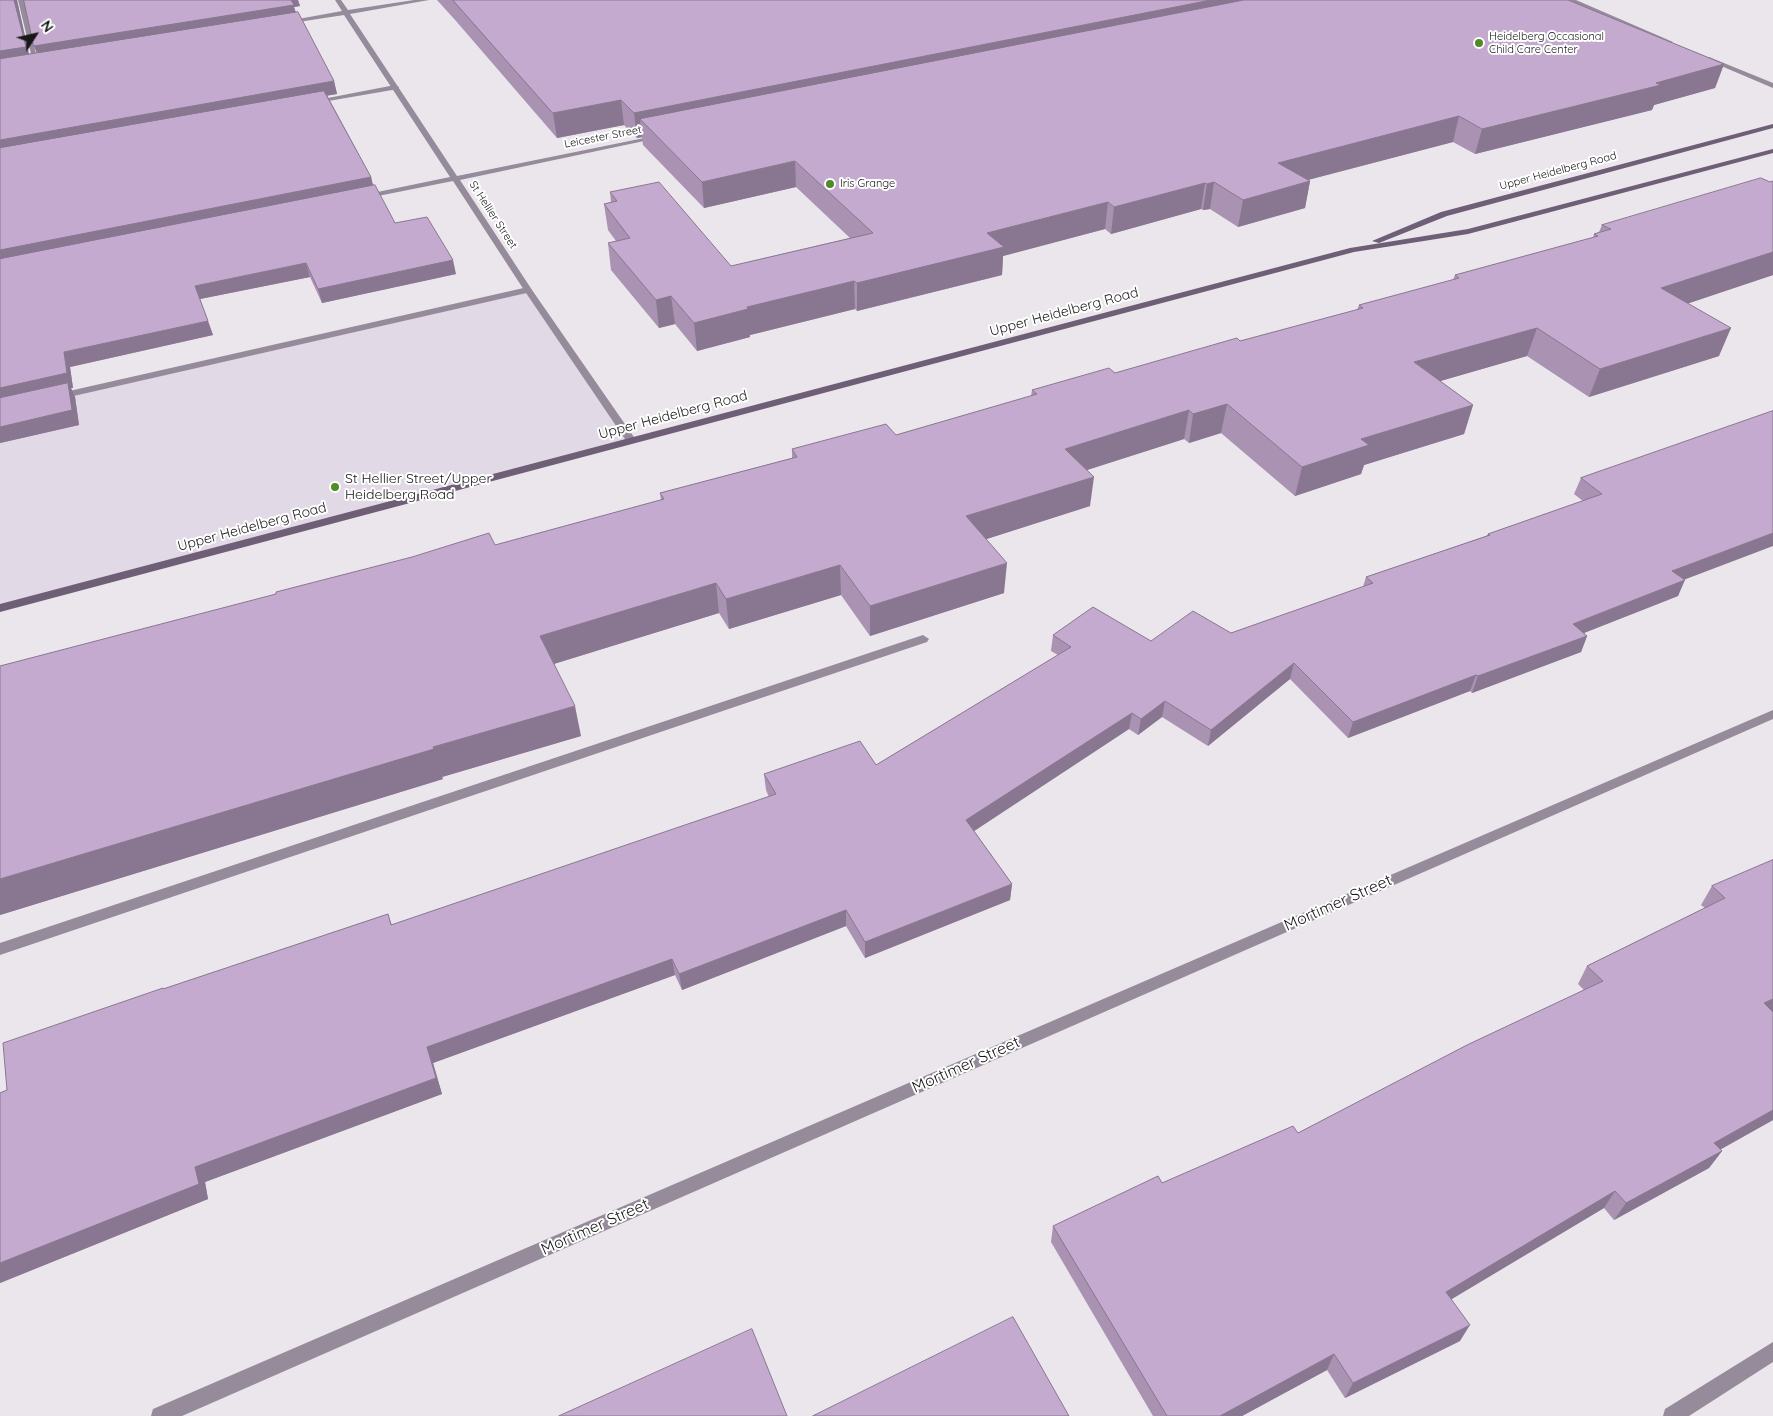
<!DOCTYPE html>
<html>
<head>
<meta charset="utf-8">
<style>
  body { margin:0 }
  #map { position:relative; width:1773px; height:1416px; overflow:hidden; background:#eae6ec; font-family:Quicksand,sans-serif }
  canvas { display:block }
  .north { position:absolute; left:10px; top:10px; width:50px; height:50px; -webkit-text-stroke:4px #fff; paint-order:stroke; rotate:55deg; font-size:14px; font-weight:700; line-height:20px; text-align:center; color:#191819 }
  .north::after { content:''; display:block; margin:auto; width:18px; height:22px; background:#191819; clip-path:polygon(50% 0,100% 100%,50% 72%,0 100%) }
</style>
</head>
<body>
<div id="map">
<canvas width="1773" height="1416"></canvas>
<div class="north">N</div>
</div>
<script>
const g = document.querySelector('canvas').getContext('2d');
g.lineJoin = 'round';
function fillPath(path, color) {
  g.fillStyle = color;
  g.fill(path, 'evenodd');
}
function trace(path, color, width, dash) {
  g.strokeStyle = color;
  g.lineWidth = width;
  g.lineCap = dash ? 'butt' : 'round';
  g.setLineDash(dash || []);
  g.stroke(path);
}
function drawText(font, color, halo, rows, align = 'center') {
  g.font = font + ' Quicksand,sans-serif';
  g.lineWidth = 4;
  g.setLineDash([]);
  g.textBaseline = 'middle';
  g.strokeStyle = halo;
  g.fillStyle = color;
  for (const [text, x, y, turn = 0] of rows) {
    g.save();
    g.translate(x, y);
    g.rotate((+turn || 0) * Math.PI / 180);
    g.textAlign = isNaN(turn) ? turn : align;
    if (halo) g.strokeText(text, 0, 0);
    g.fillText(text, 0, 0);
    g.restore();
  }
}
fillPath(new Path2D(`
  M528 290 631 440 0 608V409Z`), '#e1d9e5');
fillPath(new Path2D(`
  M18 0H24L38 63 33 62Z
  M395 85 399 87 398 89 311 104 307 102Z
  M528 287 532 290 531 292 56 400 51 397 56 394Z
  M923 635 929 639 927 642 0 955V943Z
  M1773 1342V1362L1689 1416H1663L1665 1409Z`), '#968b9b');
fillPath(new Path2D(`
  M335 0H341L348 10 414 0H429L350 14 457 176 659 135 663 137 460 180 532 290 636 440 635 442H627L524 290 453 181 363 199 359 197 363 195 450 177 344 15 285 24 282 22 342 11Z
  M1568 0H1576L1673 42 1668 43Z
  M1709 57 1773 83V88L1707 60 1706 59Z
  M1773 710V719L182 1416H151L153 1409Z`), '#968b9b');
fillPath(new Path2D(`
  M1773 124V128L1447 216 1379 243 1372 241 1441 212Z
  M1773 149V153L1468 234 1354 252 0 612V604L1350 248 1468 229Z`), '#6f5f76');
fillPath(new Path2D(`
  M0 0H17L29 54 37 53 34 46 24 0H298L300 6 294 7 296 13 334 81 337 94 327 95 371 177 373 185 395 223 456 274 322 303 310 277 200 299 213 335 70 367 73 388H71L75 397 79 425 0 443Z
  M437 0H1568L1724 64 1715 88 1654 105 1652 110 1475 154 1453 142 1308 180 1310 181 1305 208 1238 227 1210 209 1203 210 1201 209 1111 234 1105 229 1003 256 1002 275 857 311 855 309 750 335V337L697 351 675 324 659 328 611 270 608 243 616 241 608 230 604 204 611 202 610 192 731 266 850 238 796 187 704 208 643 145 642 137 637 138 624 125 557 138 456 21Z
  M1773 181V275L1688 303 1719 356 1589 397 1527 356 1440 381 1473 405 1464 434 1364 465 1361 474 1295 496 1221 433 1189 443 1184 439 1087 470 1090 506 986 539 1004 593 870 636 841 595 729 629 719 613 554 664 581 736 442 777 443 779 0 915V666L495 545 661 500 660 493 792 458V449L896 435 1031 396 1032 390 1115 373 1240 341 1357 310 1359 305 1453 280 1455 275 1593 238 1594 234 1599 232 1602 225Z
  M1773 411 1684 580 1678 596 1584 633 1587 636 1581 652 1472 693 1470 691 1348 738 1290 679 1208 746 1162 717 1138 735 1129 729 974 831 1012 884 1010 900 865 958 846 926 682 990 675 975 433 1063 442 1094 205 1182 208 1199 0 1283V1093L7 1090 164 989 388 914 392 925 769 797 766 790 764 774 876 765 1058 655 1051 651 1053 635 1151 641 1231 633 1363 587 1366 577 1486 536 1488 534 1583 501 1574 494 1581 478Z
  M1773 860 1772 1011 1773 1012V1120L1720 1150 1722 1151 1709 1168 1614 1220 1604 1208 1451 1299 1460 1341 1345 1398 1327 1370 1242 1416H1153L1051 1242 1053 1226 1162 1183 1298 1133 1584 990 1578 984 1587 966 1705 908 1701 905 1712 886Z`), '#a992b2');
fillPath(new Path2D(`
  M14 0H17L30 59 0 64V51Z
  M290 0H298L300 6 294 7 297 16 39 58 34 46Z
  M1211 0H1322L640 119 642 137 637 138 634 113Z
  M1724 64 1715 88 1654 105 1652 110 1475 154 1482 129Z
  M334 81 337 94 0 154V140Z
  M621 100 624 125 557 138 553 113Z
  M1459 116 1453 142 1273 189 1278 163Z
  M795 161 796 187 704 208 702 182Z
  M371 177 374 190 0 265V250Z
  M1310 181 1305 208 1238 227 1243 200Z
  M1214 182 1210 209 1203 210 1207 184Z
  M1205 183 1201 209 1111 234 1114 207Z
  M1108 202 1105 229 1003 256 1002 275 857 311V283L987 233Z
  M1773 252V275L1651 316 1661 288Z
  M453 260 456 274 322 303 318 289Z
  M306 263 310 277 200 299 195 286Z
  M854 281 855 309 750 335V337L697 351 694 323 747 307Z
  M671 296 675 324 659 328 656 300Z
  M208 321 213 335 70 367 73 388H71L75 397 79 425 0 443V388L64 352Z
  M1537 328 1527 356 1406 391 1414 362Z
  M1731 328 1719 356 1589 397 1600 369Z
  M1227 404 1221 433 1189 443 1193 414Z
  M1473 405 1464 434 1364 465 1361 474 1295 496 1302 467 1361 439Z
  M1189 410 1184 439 1062 478 1065 449Z
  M1094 477 1090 506 965 546 966 516Z
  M1773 533V546L1665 587 1672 571Z
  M1007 563 1004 593 870 636V606Z
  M840 565 841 595 729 629 726 599Z
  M1685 580 1678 596 1566 640 1573 624Z
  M716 583 719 613 547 666 540 636Z
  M1587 636 1581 652 1472 693 1478 676Z
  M1294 663 1290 679 1208 746 1211 730Z
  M1476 675 1470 691 1348 738 1353 722Z
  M1165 701 1162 717 1138 735 1141 719Z
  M575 706 581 736 442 777 443 779 0 915V879L433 747Z
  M1132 713 1129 729 965 837 966 820Z
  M1012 884 1010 900 865 958V942Z
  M846 910V926L682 990 679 974Z
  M672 959 675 975 433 1063 442 1094 205 1182 208 1199 0 1283V1263L195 1167 427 1047Z
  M1773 999V1011L1751 1021 1764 1003Z
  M1773 1110V1120L1701 1160 1714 1143Z
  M1722 1151 1709 1168 1614 1220 1626 1203Z
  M1615 1191 1604 1208 1437 1308 1446 1292Z
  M1470 1325 1460 1341 1345 1398 1353 1383Z
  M1334 1354 1327 1370 1242 1416H1220Z`), '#897791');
const building = new Path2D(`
  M0 0H14L26 47 0 51Z
  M24 0H291L294 5 34 46Z
  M453 0H1211L634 113 621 100 553 113Z
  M1244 0H1568L1724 64 1656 83 1661 85 1482 129 1459 116 1278 163 1310 181 1243 200 1214 182 1207 184 1205 183 1114 207 1108 202 987 233 1004 247 857 283 854 281 747 307 748 309 694 323 671 296 656 300 608 243 630 238 604 204 617 201 610 192 659 182 731 266 873 233 795 161 702 182 640 119Z
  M298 12 334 81 0 140V59Z
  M324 91 371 177 0 250V148Z
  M1761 178 1770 182 1773 181V252L1661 288 1731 328 1600 369 1537 328 1414 362 1473 405 1361 439 1369 445 1302 467 1227 404 1193 414 1189 410 1065 449 1094 477 966 516 1007 563 870 606 840 565 726 599 716 583 540 636 575 706 433 747 434 749 0 879V666L276 594V592L412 557 489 533 495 545 664 499 660 493 797 457 792 449 886 424 896 435 1037 394 1032 390 1109 368 1115 373 1237 338 1240 341 1363 308 1359 305 1459 278 1455 275 1598 236 1594 234 1611 229 1602 225Z
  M375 185 395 223 427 217 453 260 318 289 306 263 195 286 208 321 64 352 67 373 0 388V259Z
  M68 383 72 410 0 427V398Z
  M1773 411V533L1672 571 1685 580 1573 624 1587 636 1478 676 1476 675 1353 722 1294 663 1211 730 1165 701 1141 719 1132 713 966 820 1012 884 865 942 846 910 679 974 672 959 427 1047 436 1078 195 1167 199 1184 0 1263V1093L7 1090 3 1043 163 988V989L388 914 391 925 776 794 764 774 860 741 876 765 1071 647 1053 635 1093 607 1151 641 1193 611 1231 633 1373 583 1366 577 1490 535 1488 534 1602 494 1581 478Z
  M1773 860V999L1764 1003 1773 1012V1110L1714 1143 1722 1151 1626 1203 1615 1191 1446 1292 1470 1325 1353 1383 1334 1354 1220 1416H1167L1053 1226 1158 1176 1162 1183 1293 1126 1298 1133 1467 1045 1603 981 1587 966 1725 898 1712 886Z
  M1013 1317 1069 1416H813Z
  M752 1329 787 1416H559Z`);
fillPath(building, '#c4aacf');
trace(building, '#897791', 1);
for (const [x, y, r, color] of [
  [1479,43,5,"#508b28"],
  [830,184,5,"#508b28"],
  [335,487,5,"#508b28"]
]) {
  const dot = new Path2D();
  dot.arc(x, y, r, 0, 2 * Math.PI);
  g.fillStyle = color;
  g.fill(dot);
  trace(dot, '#fff', 2);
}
drawText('11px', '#191819', '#fff', [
  ["Heidelberg Occasional",1489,37],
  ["Child Care Center",1489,50],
  ["Iris Grange",840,184]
], 'left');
drawText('11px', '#191819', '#fff', [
  ["Leicester Street",603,137,-11],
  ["Upper Heidelberg Road",1558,171,-15],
  ["St Hellier Street",493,215,57]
]);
drawText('14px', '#191819', '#fff', [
  ["Upper Heidelberg Road",1064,312,-15],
  ["Upper Heidelberg Road",673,415,-15],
  ["Upper Heidelberg Road",252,527,-15]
]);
drawText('14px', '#191819', '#fff', [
  ["St Hellier Street/Upper",345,479],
  ["Heidelberg Road",345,495]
], 'left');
drawText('16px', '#191819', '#fff', [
  ["Mortimer Street",1338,903,-24],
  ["Mortimer Street",966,1065,-24],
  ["Mortimer Street",595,1227,-24]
]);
</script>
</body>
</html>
